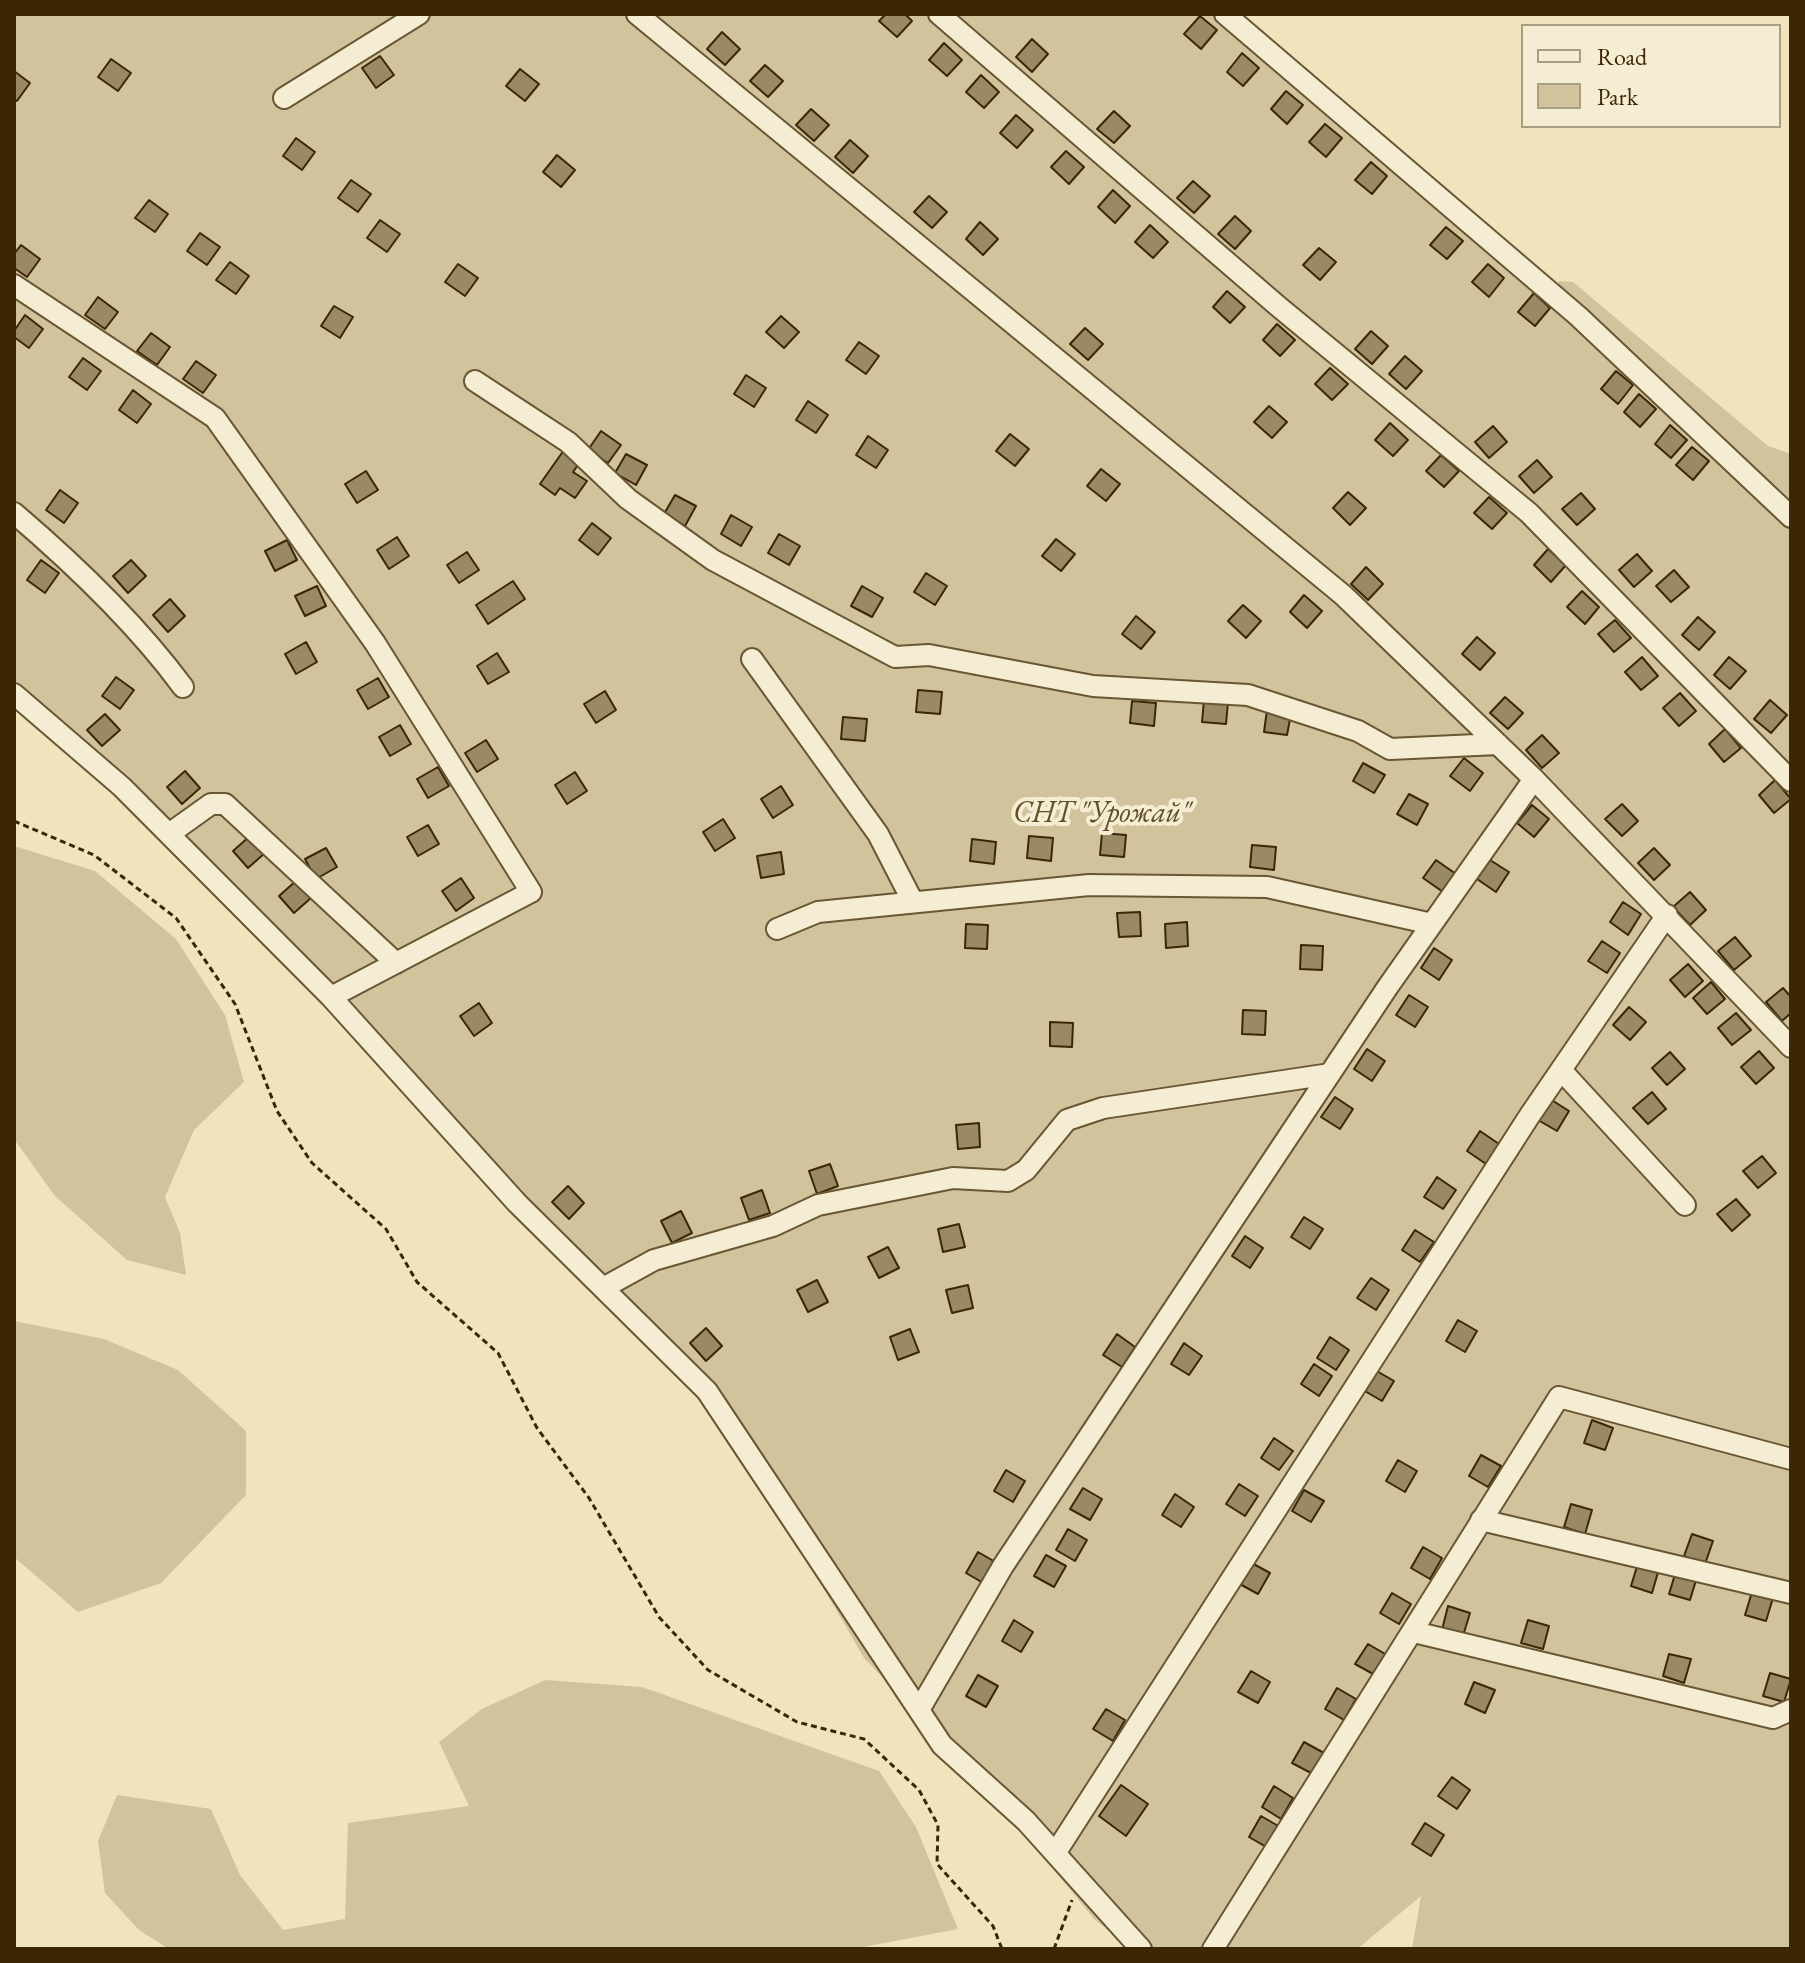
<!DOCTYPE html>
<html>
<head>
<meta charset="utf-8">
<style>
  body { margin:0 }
  #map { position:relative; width:1805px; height:1963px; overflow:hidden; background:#efe4bc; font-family:"EB Garamond",serif }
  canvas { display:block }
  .frame { position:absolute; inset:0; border:16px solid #3c2604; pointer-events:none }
  .legend { position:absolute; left:1521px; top:24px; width:260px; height:104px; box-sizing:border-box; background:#f5edd3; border:2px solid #ab9d80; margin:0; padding:10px 14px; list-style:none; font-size:24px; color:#3c2604 }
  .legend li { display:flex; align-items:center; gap:16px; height:40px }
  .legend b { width:40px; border:2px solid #ab9d80 }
</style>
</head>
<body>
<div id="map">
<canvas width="1805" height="1963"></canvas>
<div class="frame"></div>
<ul class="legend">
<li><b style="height:10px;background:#f5edd3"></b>Road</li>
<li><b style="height:22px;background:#d1c49d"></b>Park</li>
</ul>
</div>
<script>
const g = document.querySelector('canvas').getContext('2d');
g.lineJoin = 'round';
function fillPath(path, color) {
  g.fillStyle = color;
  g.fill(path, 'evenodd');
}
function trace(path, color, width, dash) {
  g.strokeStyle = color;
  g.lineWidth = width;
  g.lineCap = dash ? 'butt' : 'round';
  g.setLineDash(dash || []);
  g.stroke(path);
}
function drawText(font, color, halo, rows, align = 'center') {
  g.font = font + ' "EB Garamond",serif';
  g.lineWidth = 8;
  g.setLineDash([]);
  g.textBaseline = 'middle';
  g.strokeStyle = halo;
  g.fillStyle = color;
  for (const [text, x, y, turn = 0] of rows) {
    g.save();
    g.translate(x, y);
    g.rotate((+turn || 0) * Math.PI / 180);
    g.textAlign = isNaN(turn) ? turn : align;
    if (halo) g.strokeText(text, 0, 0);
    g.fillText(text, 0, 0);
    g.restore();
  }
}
fillPath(new Path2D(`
  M14 14H1242L1791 512V1949H1412L1421 1896 1357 1949H1133L1095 1920 979 1779 864 1658 723 1415 149 813 14 695Z
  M1559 281 1573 282 1768 446 1791 454V506L1557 288Z
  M14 846 95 871 176 939 225 1015 244 1082 194 1130 165 1197 180 1233 186 1275 127 1260 55 1196 14 1139Z
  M14 1321 104 1339 178 1370 246 1431V1495L161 1583 78 1612 14 1557Z
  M545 1680 642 1687 879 1771 916 1827 958 1929 853 1949H169L139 1930 105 1893 98 1841 117 1795 211 1809 240 1875 283 1930 345 1919 348 1823 469 1806 439 1742 482 1709Z`), '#d1c49d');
const building = new Path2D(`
  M886 14H905L912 21 897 37 879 21Z
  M1200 16 1217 30 1201 49 1184 34Z
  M722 32 740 49 725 65 707 49Z
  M1032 39 1048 54 1032 72 1016 57Z
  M944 43 962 60 947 76 929 60Z
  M1242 53 1259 68 1243 86 1227 72Z
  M380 56 394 75 376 88 362 68Z
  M111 59 131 73 118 91 98 77Z
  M765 65 783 81 768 97 750 81Z
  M520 69 539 84 525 101 506 86Z
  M14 71 30 83 17 101 14 99Z
  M981 75 999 92 984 108 966 92Z
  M1286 91 1303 105 1287 124 1271 109Z
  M811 109 829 125 814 141 796 125Z
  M1114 111 1130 126 1114 143 1097 129Z
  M1016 115 1033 130 1017 148 1000 133Z
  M1325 124 1342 138 1326 157 1309 142Z
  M296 138 315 152 302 170 283 156Z
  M850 140 868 156 853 173 835 157Z
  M1066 151 1084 167 1069 184 1051 167Z
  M557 155 575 170 561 187 543 172Z
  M1371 162 1387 176 1372 194 1355 180Z
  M351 180 371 194 358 212 338 198Z
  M1193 181 1210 196 1194 213 1177 198Z
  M1113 190 1130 206 1115 223 1098 207Z
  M929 196 947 212 932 228 914 212Z
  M149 200 168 214 155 232 135 218Z
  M1235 216 1251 231 1235 249 1218 234Z
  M380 220 400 234 387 252 367 238Z
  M980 222 998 239 983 255 966 239Z
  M1150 225 1168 242 1153 258 1135 242Z
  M1446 227 1463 241 1447 259 1430 245Z
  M200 233 220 247 207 265 187 251Z
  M21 245 40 259 27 277 14 268V254Z
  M1319 248 1336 262 1320 280 1303 265Z
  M230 262 249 276 236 294 216 280Z
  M458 264 478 278 465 296 445 282Z
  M1488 264 1504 278 1489 297 1472 282Z
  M1227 291 1245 307 1230 323 1213 307Z
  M1534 293 1550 308 1535 326 1518 312Z
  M98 297 118 312 105 329 85 315Z
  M334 306 353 317 340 338 321 326Z
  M25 315 43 329 29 348 14 337V331Z
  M781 316 799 332 784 348 766 332Z
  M1277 324 1295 340 1280 356 1263 340Z
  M1085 328 1103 344 1088 360 1070 344Z
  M1371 331 1388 346 1372 364 1355 349Z
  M151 333 170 347 157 365 137 351Z
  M859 342 879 356 866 374 846 360Z
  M1405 356 1422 371 1406 389 1389 374Z
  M83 358 101 371 87 390 69 377Z
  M196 361 216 375 203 393 183 379Z
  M1330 368 1348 384 1332 400 1315 384Z
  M1616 371 1633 385 1618 404 1601 389Z
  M746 375 766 388 754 407 734 394Z
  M133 390 151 404 137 423 119 410Z
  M1639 394 1656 409 1640 427 1624 412Z
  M808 401 828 415 816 433 796 420Z
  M1269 406 1287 422 1272 438 1254 422Z
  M1390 423 1408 440 1393 456 1375 440Z
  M1670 425 1687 440 1671 458 1655 444Z
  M1493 426 1507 442 1489 458 1475 442Z
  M601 431 621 445 608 463 588 450Z
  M1010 434 1029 449 1015 466 996 451Z
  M868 436 888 450 876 468 856 455Z
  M1692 447 1709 461 1693 480 1676 465Z
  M564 450 580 462 573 472 587 481 575 498 560 488 555 495 540 484Z
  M626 454 647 465 636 485 615 473Z
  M1441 455 1459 471 1444 487 1426 471Z
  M1537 460 1552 477 1534 493 1519 476Z
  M1101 469 1120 484 1106 501 1087 486Z
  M366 471 378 490 357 503 345 484Z
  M60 490 78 503 64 523 46 510Z
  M1348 492 1366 508 1350 525 1333 508Z
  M1581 493 1595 509 1577 525 1562 509Z
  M675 495 696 506 685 526 664 514Z
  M1489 497 1507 513 1492 529 1474 513Z
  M731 515 752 527 741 546 721 534Z
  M592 523 611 538 598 555 579 540Z
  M779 534 800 546 789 565 768 553Z
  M397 537 409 556 389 569 377 550Z
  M1056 539 1075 554 1061 571 1042 556Z
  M287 540 297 560 275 571 265 551Z
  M1548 549 1566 565 1551 582 1534 565Z
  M467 552 479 570 459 583 447 565Z
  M1637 554 1652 571 1634 587 1619 570Z
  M41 560 59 573 45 593 27 580Z
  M131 560 146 576 128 593 113 576Z
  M1366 567 1383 584 1368 600 1351 584Z
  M1674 570 1689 587 1671 602 1656 586Z
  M926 573 947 586 935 605 914 592Z
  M513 581 525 599 488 624 476 605Z
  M317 586 326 606 305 616 295 596Z
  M862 586 883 598 872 617 851 606Z
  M1582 591 1599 607 1585 624 1567 607Z
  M1304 595 1322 611 1307 628 1290 612Z
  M170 599 185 616 168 632 153 615Z
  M1243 605 1261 621 1246 638 1228 621Z
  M1136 616 1155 632 1141 649 1122 634Z
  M1698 617 1715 632 1699 650 1682 635Z
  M1615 620 1631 638 1614 652 1598 634Z
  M1477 637 1495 653 1480 670 1462 654Z
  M306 642 317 662 296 674 285 654Z
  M497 653 509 672 488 684 477 666Z
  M1642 657 1658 676 1641 690 1625 672Z
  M1729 657 1746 671 1730 689 1714 675Z
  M116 677 134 690 120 709 102 696Z
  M378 678 389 697 368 709 357 690Z
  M918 690 942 692 940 714 916 712Z
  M605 691 616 710 596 723 584 704Z
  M1680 693 1696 711 1679 726 1663 708Z
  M1505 697 1523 713 1508 729 1490 713Z
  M1204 700 1228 702 1226 724 1202 722Z
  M1770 700 1787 715 1771 733 1754 719Z
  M1132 701 1156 703 1154 726 1130 723Z
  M1267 710 1291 714 1287 735 1264 732Z
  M105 714 120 730 102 746 87 730Z
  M843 717 867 719 865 741 841 739Z
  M400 725 411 744 390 756 379 737Z
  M1725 729 1741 748 1724 762 1709 744Z
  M1542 735 1559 753 1542 768 1526 750Z
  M486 740 498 759 477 772 465 753Z
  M1464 758 1483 773 1470 791 1450 776Z
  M1363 763 1385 775 1374 793 1353 781Z
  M438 767 449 786 428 798 417 779Z
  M185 771 200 788 182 804 167 787Z
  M575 772 587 791 567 804 555 785Z
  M1775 780 1791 799 1774 813 1759 795Z
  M781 786 793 805 773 818 761 799Z
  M1409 794 1428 804 1417 825 1397 814Z
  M1622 804 1638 821 1622 836 1605 819Z
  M1532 805 1549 819 1534 837 1517 823Z
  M723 819 735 838 715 851 703 832Z
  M428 825 439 844 418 856 407 837Z
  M1102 833 1126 835 1124 857 1100 855Z
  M251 835 266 852 248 868 233 851Z
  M1029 836 1053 838 1051 861 1027 858Z
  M972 839 996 842 994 864 970 861Z
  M1252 845 1276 847 1274 870 1250 867Z
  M326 848 337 867 316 879 305 859Z
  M1654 848 1670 865 1654 880 1638 863Z
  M781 852 784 874 761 878 757 856Z
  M1436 860 1456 874 1443 892 1423 878Z
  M1490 860 1509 872 1496 892 1477 879Z
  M461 878 474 898 456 911 442 891Z
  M297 880 312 897 294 913 279 896Z
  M1690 892 1706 910 1690 925 1673 907Z
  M1623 902 1641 914 1628 935 1610 922Z
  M1140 912 1141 936 1119 937 1117 913Z
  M1187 922 1188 946 1166 948 1165 924Z
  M966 924 988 925 987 949 965 948Z
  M1735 937 1751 956 1734 970 1718 951Z
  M1602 941 1620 953 1607 973 1588 961Z
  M1301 945 1323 946 1322 970 1300 969Z
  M1434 948 1452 960 1439 980 1421 968Z
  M1688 964 1703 981 1685 997 1670 980Z
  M1711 982 1725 999 1707 1014 1693 998Z
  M1783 988 1791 997V1013L1782 1021 1766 1002Z
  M1409 995 1428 1007 1415 1027 1396 1015Z
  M479 1003 492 1023 474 1036 460 1016Z
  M1629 1007 1646 1022 1630 1040 1613 1025Z
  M1243 1010 1266 1011 1265 1035 1242 1034Z
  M1736 1013 1751 1030 1732 1045 1718 1028Z
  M1050 1022 1073 1023 1072 1047 1050 1046Z
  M1367 1049 1385 1061 1372 1081 1354 1069Z
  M1759 1051 1774 1068 1756 1084 1741 1067Z
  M1670 1052 1685 1069 1667 1085 1652 1068Z
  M1652 1092 1666 1109 1648 1124 1633 1108Z
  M1335 1097 1353 1109 1340 1129 1321 1117Z
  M1550 1099 1569 1111 1557 1131 1538 1120Z
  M979 1123 980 1147 958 1149 956 1125Z
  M1480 1131 1499 1144 1486 1164 1467 1151Z
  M1762 1156 1776 1173 1758 1188 1743 1171Z
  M830 1164 838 1186 817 1194 809 1171Z
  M1437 1177 1456 1190 1443 1209 1424 1197Z
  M568 1186 584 1203 569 1219 552 1202Z
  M762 1190 770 1213 749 1220 741 1198Z
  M1736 1199 1750 1215 1732 1231 1717 1214Z
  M681 1211 692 1233 672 1243 661 1221Z
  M1304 1217 1323 1229 1310 1249 1291 1237Z
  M959 1224 965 1247 943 1252 938 1229Z
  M1415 1230 1434 1242 1420 1262 1402 1250Z
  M1245 1236 1263 1248 1250 1268 1232 1256Z
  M888 1247 899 1268 879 1278 868 1257Z
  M1371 1278 1389 1290 1376 1310 1357 1298Z
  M817 1280 828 1302 808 1312 797 1290Z
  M968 1285 973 1308 952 1313 946 1290Z
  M1458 1320 1477 1331 1465 1352 1446 1341Z
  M706 1328 722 1346 706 1361 690 1343Z
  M910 1329 919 1352 898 1360 890 1337Z
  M1117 1334 1135 1347 1122 1367 1103 1355Z
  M1330 1337 1349 1350 1336 1370 1317 1358Z
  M1184 1343 1202 1356 1189 1375 1171 1364Z
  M1314 1364 1332 1376 1319 1396 1301 1384Z
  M1375 1370 1394 1381 1382 1401 1363 1390Z
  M1592 1420 1613 1428 1605 1450 1584 1443Z
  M1274 1438 1293 1451 1279 1470 1261 1458Z
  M1481 1455 1501 1466 1488 1487 1469 1476Z
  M1398 1460 1417 1471 1405 1492 1386 1481Z
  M1006 1470 1025 1481 1013 1502 994 1491Z
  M1239 1484 1258 1496 1245 1516 1226 1504Z
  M1083 1488 1102 1499 1090 1520 1070 1509Z
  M1304 1490 1324 1501 1311 1522 1292 1511Z
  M1175 1494 1194 1507 1181 1527 1162 1515Z
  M1571 1504 1592 1510 1585 1534 1564 1527Z
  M1068 1529 1087 1540 1075 1561 1056 1550Z
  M1692 1534 1713 1541 1705 1564 1684 1556Z
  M1423 1547 1442 1558 1430 1579 1411 1568Z
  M978 1552 997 1563 985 1584 966 1573Z
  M1046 1555 1066 1566 1054 1587 1034 1576Z
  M1250 1562 1270 1573 1258 1594 1238 1583Z
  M1638 1563 1659 1569 1652 1593 1631 1586Z
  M1676 1571 1697 1577 1690 1600 1669 1594Z
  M1752 1592 1773 1598 1766 1621 1745 1615Z
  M1392 1593 1411 1604 1399 1624 1380 1613Z
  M1448 1606 1470 1613 1463 1636 1442 1630Z
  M1014 1620 1033 1632 1021 1652 1002 1641Z
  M1528 1620 1549 1626 1543 1649 1521 1643Z
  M1368 1644 1387 1655 1375 1675 1355 1664Z
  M1669 1654 1691 1659 1684 1683 1663 1676Z
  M1251 1671 1270 1682 1258 1703 1238 1692Z
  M1770 1673 1791 1679 1784 1702 1763 1696Z
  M978 1675 998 1686 986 1707 966 1696Z
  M1474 1682 1495 1690 1485 1713 1465 1704Z
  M1337 1688 1356 1699 1344 1720 1325 1709Z
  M1106 1709 1125 1720 1113 1741 1093 1729Z
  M1304 1742 1324 1753 1311 1773 1292 1763Z
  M1452 1777 1470 1790 1457 1809 1438 1796Z
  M1121 1785 1148 1804 1126 1836 1099 1816Z
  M1274 1786 1293 1798 1281 1819 1262 1807Z
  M1261 1816 1280 1827 1268 1848 1249 1837Z
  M1425 1823 1444 1835 1431 1856 1412 1844Z`);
fillPath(building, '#998964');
trace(building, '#3c2604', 2);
const minor = new Path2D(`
  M637 14 1343 595 1534 779
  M939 14 1279 307 1529 513 1791 781
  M1225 14 1578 316 1791 517
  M284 98 419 14
  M14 285 215 418 375 643 531 892 331 997
  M475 381 568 442 628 499 713 560 895 657 929 655 1093 686 1248 695 1358 731 1390 749 1498 744
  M14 513C75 565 135 622 183 687
  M752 659 878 834 913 902
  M14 694 122 787 331 997 517 1203 707 1391 942 1745 1026 1821 1141 1949
  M169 834 211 804H225L396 963
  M777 929 818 912 1089 885 1267 887 1432 924
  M1561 1070 1685 1205
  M603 1288 654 1260 773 1226 818 1205 953 1178 1008 1181 1026 1170 1067 1120 1103 1108 1330 1074
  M1481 1520 1791 1593
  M1414 1632 1773 1718 1791 1710
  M919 1710 1003 1566 1387 988 1534 779 1791 1047
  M1056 1852 1530 1115 1667 915
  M1213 1949 1559 1397 1791 1459`);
trace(minor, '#695632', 24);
trace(new Path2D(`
  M14 821 94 855 176 918 235 1004 277 1111 312 1163 386 1229 417 1282 498 1353 537 1428 589 1498 659 1617 708 1670 797 1722 864 1739 919 1790 938 1825 937 1864 993 1926 1002 1949
  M1054 1949 1072 1900`), '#3c2604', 3, [6, 4]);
trace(minor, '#f5edd3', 20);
drawText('italic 30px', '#614e2a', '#f5edd3', [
  ["СНТ \"Урожай\"",1102,814]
]);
</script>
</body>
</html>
